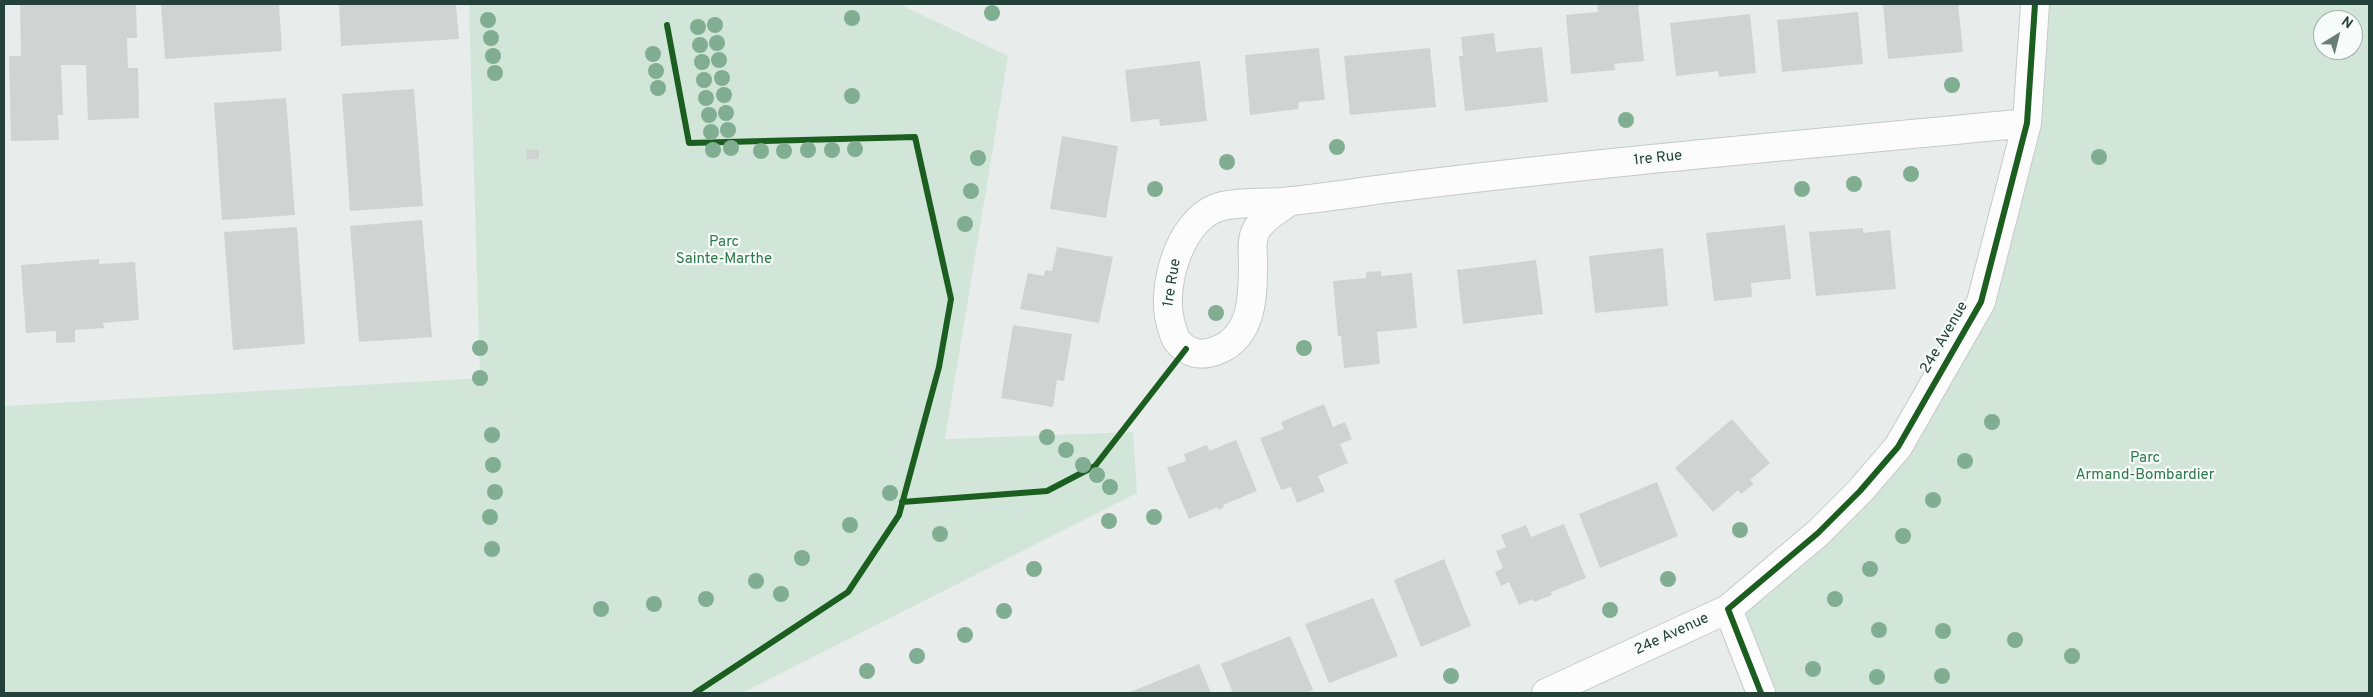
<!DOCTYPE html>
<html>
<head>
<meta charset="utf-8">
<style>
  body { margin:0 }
  #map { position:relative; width:2373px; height:697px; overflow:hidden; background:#e8edeb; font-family:Overpass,sans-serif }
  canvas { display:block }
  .frame { position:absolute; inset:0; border:5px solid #24423a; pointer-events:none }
  .north { position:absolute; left:2313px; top:10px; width:50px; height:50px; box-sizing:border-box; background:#f7fbf9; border:1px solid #a3b1ad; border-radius:50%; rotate:36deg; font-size:14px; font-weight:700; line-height:20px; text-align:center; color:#24423a }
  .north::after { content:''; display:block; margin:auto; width:18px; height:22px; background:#697e78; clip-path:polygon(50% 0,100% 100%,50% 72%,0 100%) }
</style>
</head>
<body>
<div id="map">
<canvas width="2373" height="697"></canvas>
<div class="frame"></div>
<div class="north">N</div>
</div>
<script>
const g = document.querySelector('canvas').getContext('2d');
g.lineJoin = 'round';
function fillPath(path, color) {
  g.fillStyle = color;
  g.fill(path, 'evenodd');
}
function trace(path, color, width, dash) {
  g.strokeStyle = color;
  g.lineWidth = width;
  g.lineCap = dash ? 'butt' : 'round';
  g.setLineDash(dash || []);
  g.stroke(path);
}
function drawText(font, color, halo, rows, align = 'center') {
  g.font = font + ' Overpass,sans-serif';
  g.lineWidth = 4.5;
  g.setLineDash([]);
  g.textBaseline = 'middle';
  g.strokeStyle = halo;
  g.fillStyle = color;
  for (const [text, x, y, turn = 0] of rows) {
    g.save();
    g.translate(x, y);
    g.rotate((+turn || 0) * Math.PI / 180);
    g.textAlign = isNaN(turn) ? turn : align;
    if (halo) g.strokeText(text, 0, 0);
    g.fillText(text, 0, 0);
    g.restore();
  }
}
fillPath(new Path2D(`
  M469 4H899L1008 56 945 439 1133 432 1137 493 742 693H4V406L480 378Z
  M2035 4H2369V693H1761L1728 609 1860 491 1981 302ZM2323 20H2353V50H2323Z`), '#d1e6d8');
fillPath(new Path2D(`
  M20 4H136L137 38H127L128 68H138L139 118 88 120 86 65H61L63 115H58L59 140 11 141 9 56H21Z
  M161 4H279L282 51 165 59Z
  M339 4H456L459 39 341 46Z
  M1597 4H1638L1644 61 1614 64 1615 70 1571 74 1566 15 1598 12Z
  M1883 4H1958L1963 52 1888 59Z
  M1858 12 1863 64 1782 72 1777 20Z
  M1750 14 1756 73 1719 77 1718 71 1676 76 1670 23Z
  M1494 33 1496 52 1542 47 1548 102 1465 111 1459 56H1463L1461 37Z
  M1319 48 1325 100 1299 102 1298 109 1250 115 1245 55Z
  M1430 48 1436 107 1350 115 1344 56Z
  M1200 61 1207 121 1160 126 1159 119 1131 122 1125 70Z
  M414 89 423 206 350 211 342 94Z
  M286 98 295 215 222 220 214 103Z
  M1062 136 1118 146 1106 218 1050 209Z
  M526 149 539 150V159H527Z
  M422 220 432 337 359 342 350 226Z
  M1785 225 1791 279 1751 283 1752 297 1714 301 1706 233Z
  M297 227 305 344 233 350 224 232Z
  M1863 228V233L1890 230 1896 289 1816 296 1809 232Z
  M1057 247 1113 257 1099 323 1020 309 1028 273 1044 276 1045 270 1052 271Z
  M1663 248 1668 306 1595 313 1589 256Z
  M99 259V264L135 262 139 320 103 323 104 328 75 330V342L56 343V331L26 333 21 265Z
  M1536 260 1543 314 1463 324 1457 270Z
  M1381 271V276L1412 273 1417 328 1377 332 1380 364 1344 368 1341 336H1338L1333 281 1366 278V272Z
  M1013 325 1072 334 1064 381 1057 380 1053 407 1001 398Z
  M1324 404 1333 427 1345 422 1352 439 1340 444 1348 463 1318 476 1325 491 1297 503 1291 487 1281 490 1260 438 1284 429 1281 422Z
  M1732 419 1770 463 1750 480 1754 484 1741 494 1738 490 1713 512 1675 468Z
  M1236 440 1257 491 1223 505 1224 507 1219 510 1218 507 1189 519 1167 468 1186 461 1184 454 1207 445 1209 451Z
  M1657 482 1678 536 1600 568 1579 514Z
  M1564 524 1586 578 1551 592 1552 595 1534 602 1533 599 1519 605 1509 582 1501 586 1495 572 1503 568 1496 551 1506 547 1501 535 1526 525 1531 537Z
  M1444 559 1471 626 1421 647 1394 580Z
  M1373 598 1398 656 1329 683 1305 624Z
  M1290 636 1313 690 1305 693H1233L1221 664Z
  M1199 664 1211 693H1128Z`), '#cfd4d2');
const minor = new Path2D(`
  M1290 201C1279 210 1260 219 1255 233 1251 242 1253 253 1253 262 1253 295 1253 336 1218 350 1203 356 1191 355 1180 344 1175 340 1174 334 1172 328 1159 292 1178 223 1216 208 1229 202 1266 203 1282 202 1316 199 1349 194 1383 189 1597 162 1812 144 2027 123
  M1728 609 1761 693
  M1546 693 1728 609 1818 533 1860 491 1898 447 1981 302 2027 123 2035 4`);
trace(minor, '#c5cac8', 30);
trace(minor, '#fcfcfc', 28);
trace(new Path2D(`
  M667 25 689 143 915 137 951 299 939 367 899 515 848 592 695 693
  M902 502 1047 491 1095 466 1186 349
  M1761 693 1728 609 1818 533 1860 491 1898 447 1981 302 2027 123 2035 4`), '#1b5e20', 6);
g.fillStyle = '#81ae93';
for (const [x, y] of [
  [992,13],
  [852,18],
  [488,20],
  [715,25],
  [698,27],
  [491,38],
  [717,43],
  [700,45],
  [653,54],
  [493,56],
  [719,60],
  [702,62],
  [656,71],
  [495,73],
  [722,78],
  [704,80],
  [1952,85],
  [658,88],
  [724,95],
  [852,96],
  [706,98],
  [726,113],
  [709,115],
  [1626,120],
  [728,130],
  [711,132],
  [1337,147],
  [731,148],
  [855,149],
  [713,150],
  [808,150],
  [832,150],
  [761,151],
  [784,151],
  [2099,157],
  [978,158],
  [1227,162],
  [1911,174],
  [1854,184],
  [1155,189],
  [1802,189],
  [971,191],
  [965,224],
  [1216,313],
  [480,348],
  [1304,348],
  [480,378],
  [1992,422],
  [492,435],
  [1047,437],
  [1066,450],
  [1965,461],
  [493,465],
  [1083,465],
  [1097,475],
  [1110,487],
  [495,492],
  [890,493],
  [1933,500],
  [490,517],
  [1154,517],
  [1109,521],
  [850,525],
  [1740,530],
  [940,534],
  [1903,536],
  [492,549],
  [802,558],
  [1034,569],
  [1870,569],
  [1668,579],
  [756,581],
  [781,594],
  [706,599],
  [1835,599],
  [654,604],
  [601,609],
  [1610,610],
  [1004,611],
  [1879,630],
  [1943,631],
  [965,635],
  [2015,640],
  [917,656],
  [2072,656],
  [1813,669],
  [867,671],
  [1451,676],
  [1942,676],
  [1877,677]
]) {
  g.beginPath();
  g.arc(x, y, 8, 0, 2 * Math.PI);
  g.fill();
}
drawText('15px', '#24423a', '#f7fbf9', [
  ["1re Rue",1658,159,-6],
  ["1re Rue",1173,283,-81],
  ["24e Avenue",1945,338,-60],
  ["24e Avenue",1672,635,-25]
]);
drawText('15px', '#2d7a4b', '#f7fbf9', [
  ["Parc",724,243],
  ["Sainte-Marthe",724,260],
  ["Parc",2145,459],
  ["Armand-Bombardier",2145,476]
]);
</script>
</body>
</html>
